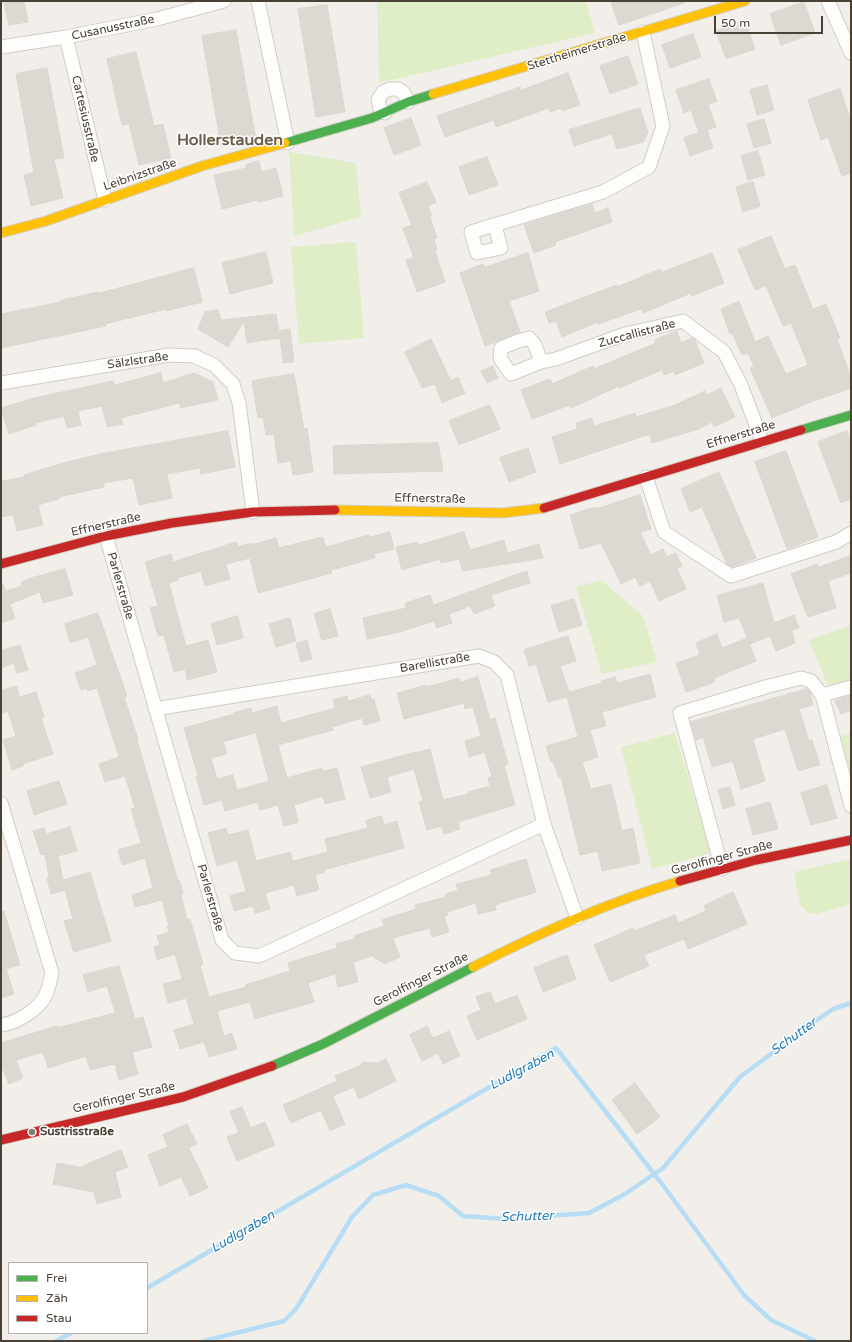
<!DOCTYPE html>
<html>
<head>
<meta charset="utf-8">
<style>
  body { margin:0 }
  #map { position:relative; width:852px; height:1342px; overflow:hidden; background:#f2efea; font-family:"Varela Round",sans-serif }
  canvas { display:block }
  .frame { position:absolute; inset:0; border:2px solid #494135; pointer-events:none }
  .legend { position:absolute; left:8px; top:1262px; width:140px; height:72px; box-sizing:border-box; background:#fff; border:1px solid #b6b3ae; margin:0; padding:5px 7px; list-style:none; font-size:12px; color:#494135 }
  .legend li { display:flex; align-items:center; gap:8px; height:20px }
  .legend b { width:20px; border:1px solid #b6b3ae }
  .scale { position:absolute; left:714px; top:16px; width:109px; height:18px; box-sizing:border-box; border:2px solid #494135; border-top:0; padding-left:5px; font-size:12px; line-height:14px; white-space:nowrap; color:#494135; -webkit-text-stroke:3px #fff; paint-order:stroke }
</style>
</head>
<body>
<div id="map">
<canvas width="852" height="1342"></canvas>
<div class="frame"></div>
<ul class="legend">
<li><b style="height:5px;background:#4caf50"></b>Frei</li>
<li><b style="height:5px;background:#ffc107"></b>Zäh</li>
<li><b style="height:5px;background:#c62828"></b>Stau</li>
</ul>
<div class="scale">50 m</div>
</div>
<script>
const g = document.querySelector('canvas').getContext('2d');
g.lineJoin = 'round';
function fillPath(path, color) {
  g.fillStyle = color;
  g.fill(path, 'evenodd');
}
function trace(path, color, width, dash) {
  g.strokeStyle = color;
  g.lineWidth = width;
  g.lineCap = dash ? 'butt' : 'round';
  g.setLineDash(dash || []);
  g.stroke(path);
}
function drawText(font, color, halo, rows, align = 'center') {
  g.font = font + ' "Varela Round",sans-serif';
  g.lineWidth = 3;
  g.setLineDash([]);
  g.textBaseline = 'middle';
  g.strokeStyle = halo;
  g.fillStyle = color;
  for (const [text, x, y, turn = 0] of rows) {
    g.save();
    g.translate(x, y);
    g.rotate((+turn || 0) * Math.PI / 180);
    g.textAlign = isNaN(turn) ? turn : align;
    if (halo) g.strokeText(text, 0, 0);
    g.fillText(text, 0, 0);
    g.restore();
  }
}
fillPath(new Path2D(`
  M377 1H586L595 33 379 83Z
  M289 152 356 163 361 217 294 236Z
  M356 242 364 338 299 344 291 247Z
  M601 580 643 616 657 662 602 674 576 587Z
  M851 625V680L828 686 809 640Z
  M675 733 711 853 652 869 621 747Z
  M851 733V777L840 737Z
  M851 859V904L817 914 808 913 800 905 794 872Z`), '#e0eec7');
trace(new Path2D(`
  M147 1288 556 1048 662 1184 744 1295 771 1320 815 1341
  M56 1341 71 1333
  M204 1341 284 1321 296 1309 352 1217 373 1195 406 1185 439 1196 463 1216 505 1219 589 1213 625 1194 663 1168 740 1077 811 1024 833 1009 851 1003`), '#b6ddf4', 4.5);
const building = new Path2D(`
  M4 1H24L28 22 9 25Z
  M611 1H684V3L619 25Z
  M804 2 815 33 781 45 770 14Z
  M327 5 345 112 316 117 298 9Z
  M745 21 755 49 726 59 716 31Z
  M236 30 256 140 221 146 202 36Z
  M693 34 701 57 670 68 662 45Z
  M136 52 154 126 163 124 171 158 139 165 129 124 122 125 107 59Z
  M628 56 638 84 610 94 600 66Z
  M47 68 64 158 54 159 63 198 31 206 24 175 34 173 16 74Z
  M568 73 580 105 562 111 561 108 550 112 549 108 496 127 494 120 445 137 437 116 520 87 521 90Z
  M709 79 717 101 708 105 716 127 699 133 691 110 684 113 676 90Z
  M767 85 774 110 757 115 750 90Z
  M840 89 851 121V173L842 176 828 137 821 140 808 100Z
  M640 108 648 133 643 142 617 149 612 134 574 146 569 130Z
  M411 118 421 145 394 155 384 128Z
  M764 119 771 143 754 148 747 124Z
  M707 130 713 148 690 156 684 138Z
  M758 151 765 175 748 180 741 156Z
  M487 157 498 185 469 195 459 167Z
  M259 161 261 172 276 168 283 196 259 202 258 200 222 209 214 175 247 168 246 165Z
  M427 182 436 202 428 206 432 216 430 217 437 238 434 239 437 250 435 251 445 282 417 292 406 260 414 258 403 228 412 225 399 193Z
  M753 182 760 206 743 212 736 187Z
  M592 204 595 213 608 208 612 222 555 242 556 245 534 253 524 225Z
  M771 236 785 269 795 265 813 309 826 304 840 338 837 339 851 378V388L811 402 772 418 750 368 754 367 748 353 742 355 732 333 730 334 721 309 739 301 755 342 768 336 786 374 808 365 791 323 783 326 766 286 755 290 738 250Z
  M266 252 273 283 230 294 222 263Z
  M528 253 539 291 509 301 520 332 485 346 460 273 483 264 485 267Z
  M712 253 724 283 692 296 691 293 643 313 641 309 598 324V322L562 337 556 321 549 323 545 312 617 285V287L660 269 662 272Z
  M194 268 202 302 166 311V309L105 324 106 326 1 348V314L61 302V300L98 292 99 293Z
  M218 310 221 320 276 314 279 331 290 329 294 362 283 363 280 338 247 343 244 321 228 347 198 329 205 312Z
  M677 331 681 343 693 338 695 340 704 363 675 375 674 371 664 375 662 370 619 388V386L571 408 570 405 532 419 521 390 550 379 552 384 593 366 594 369 656 343 655 340Z
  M431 339 451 381 458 377 465 393 442 403 435 384 422 388 405 352Z
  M493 366 498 378 487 383 481 371Z
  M161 373 163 383 194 373 213 382 218 400 180 408V403L121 418 123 424 107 427 102 406 78 411 81 425 67 428 64 416 36 423V425L9 434 1 408 34 398 113 381 114 385Z
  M294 374 304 429 307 428 313 472 293 475 291 461 278 463 274 434 266 435 263 417 258 418 252 381Z
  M721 388 735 417 714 427 712 422 696 430 652 443 650 434 560 464 552 437 577 429 576 423 592 418 594 426 635 413 636 417 675 405 705 391 707 395Z
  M490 405 500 429 459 445 449 421Z
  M228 431 235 467 201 474 200 468 167 474 172 498 139 505 133 478 104 483V487L59 497V499L38 505 43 525 17 531 13 515 1 517V481L25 477 24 475 63 463 105 453Z
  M847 431 851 441V499L841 503 818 442Z
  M438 443 443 471 334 474 333 446Z
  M528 448 536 472 509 482 500 458Z
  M786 451 818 537 787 549 755 462Z
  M719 472 756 558 732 567 727 564 702 507 690 512 681 489Z
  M640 495 651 529 640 532 651 555 663 549 667 557 676 553 682 566 677 568 686 589 659 601 650 581 640 586 635 577 621 584 601 543 580 549 570 515 595 507V509Z
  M390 532 394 549 374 554 375 558 331 570 332 573 258 593 250 558 226 564 230 579 205 586 201 571 178 578V580L169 583 186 646 208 640 217 672 187 680 185 669 174 672 164 635 158 636 150 608 158 606 145 562 171 554 173 562 236 542 238 547 251 543V545L276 538 279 548 322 537 323 538 326 547 369 535V537Z
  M464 532 470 550 504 540 507 553 539 544 543 558 463 571 459 559 441 563 440 559 402 570 396 547 417 542 418 545Z
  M851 556V573L828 581 836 608 808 617 791 574 817 564 818 567Z
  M65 569 73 595 43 603 40 592 10 604 15 618 1 623V584H3L6 591 22 586 21 582 31 578Z
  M527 571 530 583 491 595 495 606 474 614 470 606 449 614 452 623 437 628 434 621 400 632 367 639 363 618 406 608 405 603 430 595 433 605Z
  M763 583 774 623 794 615 799 628 792 630 795 643 776 651 770 636 750 644 739 618 724 622 717 596Z
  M574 599 582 625 559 632 551 606Z
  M330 609 338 636 322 640 314 614Z
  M98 613 127 696 124 697 138 739 137 740 178 881H180L183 894 181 895 187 920 190 919 203 964 200 965 209 997 246 987 245 985 290 971 288 963 337 948 336 944 355 939 354 936 384 926 382 920 416 909 415 905 446 897 445 894 458 890 456 884 492 875 490 870 526 859 536 892 495 905 496 910 478 914 476 903 447 912 448 915 444 916 449 932 432 937 430 928 393 938 400 957 385 964 372 956 353 962 358 982 338 987 335 974 308 983 314 1002 255 1019 250 1002 217 1011 224 1036 232 1033 237 1049 209 1057 204 1042 180 1049 174 1030 194 1024 186 998 168 1003 163 984 182 979 175 954 157 960 154 947 160 945 157 936 169 932 167 926H169L162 900 135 907 132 895 153 888 145 858 122 865 118 850 141 843 131 809 135 808 125 776 105 782 99 764 119 757 97 688 88 691 87 688 81 690 75 673 97 665 88 637 70 643 65 624Z
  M238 616 243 638 217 645 211 624Z
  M290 618 296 641 276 647 269 624Z
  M717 634 722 648 747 638 756 661 714 678 715 682 686 692 676 663 700 655 696 643Z
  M568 636 576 661 560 666 569 692 602 683 601 681 615 677 617 683 650 674 656 697 602 712 606 726 590 730 598 757 582 762 591 789 611 784 622 831 633 828 640 863 602 871 598 851 580 855 561 777 559 778 553 761 551 762 546 746 578 737 567 697 548 702 536 664 529 666 524 650Z
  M307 640 312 659 301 662 296 644Z
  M20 645 28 670 17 673 14 663 1 668V651Z
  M478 677 490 720 495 718 508 764 504 765 515 805 458 822 460 829 444 834 442 826 427 830 419 802 423 801 414 769 387 777 391 792 370 798 361 767 415 752V753L430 749 443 800 468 794V792L490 786 488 778 492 777 485 752 469 757 465 741 481 736 473 707 465 709 464 703 404 719 397 693 426 685 427 687 459 678 460 682Z
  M17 686 19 697 36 692 44 717 41 718 53 754 23 764V766L12 770 3 740 16 736 8 711 1 713V691Z
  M807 689 810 692 813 705 799 709 809 741 812 740 820 765 798 771 785 729 753 739 765 781 741 789 733 761 712 767 703 737 696 740 691 722Z
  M370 695 372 700 374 699 380 721 364 725 362 718 332 727 333 730 278 745 287 778 322 768 323 771 337 768 345 799 325 804 323 796 294 805 298 822 284 826 278 805 260 810 258 802 225 811 222 800 204 805 196 777 198 776 184 728 234 714 233 713 251 708 252 713 277 706 281 723 335 708 333 700 347 696 348 701ZM256 733 269 781 237 790 233 775 217 779 211 758 227 754 223 742Z
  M851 695V710L841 714 835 701Z
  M59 781 67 804 34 815 27 791Z
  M827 785 837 818 811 825 801 793Z
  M730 787 735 805 723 809 718 790Z
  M770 802 778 829 753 835 746 809Z
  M382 816 384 825 397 821 404 848 324 870 325 872 315 875 319 890 297 896 294 885 265 893 270 909 255 913 253 906 234 911 230 896 246 891 237 860 217 866 208 833 226 828 228 835 248 830 256 861 290 852 293 861 328 852 325 839 368 828 366 821Z
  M70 827 77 851 58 856 63 880 90 872 111 941 74 952 64 921 73 919 65 890 51 894 47 878 49 877 45 854 41 855 33 831 44 828 46 834Z
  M733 892 747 924 688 949 684 939 644 955 649 966 610 982 594 945 633 928 634 931 675 915 678 923 706 911 704 906Z
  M1 911H4L20 965 6 969 14 994 1 998Z
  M567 955 576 979 543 992 534 968Z
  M119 966 135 1019 143 1017 152 1047 132 1052 138 1074 119 1080 115 1064 90 1070 86 1056 48 1068 43 1052 16 1060 23 1078 9 1084 1 1065V1043L57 1026V1028L114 1013 115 1012 107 986 88 992 83 975Z
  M490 992 495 1004 517 995 527 1019 477 1040 467 1016 481 1010 476 997Z
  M427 1026 433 1038 449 1031 460 1056 443 1064 438 1053 422 1061 410 1035Z
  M386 1059 396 1081 359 1099 354 1087 333 1096 345 1124 330 1131 321 1110 291 1123 283 1105 337 1081 335 1076 359 1066 363 1062 377 1063Z
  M635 1083 660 1117 637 1134 612 1100Z
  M242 1107 251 1128 265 1122 275 1145 237 1161 227 1137 239 1133 230 1112Z
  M187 1124 197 1144 189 1148 208 1188 190 1196 181 1177 160 1186 148 1155 168 1147 163 1135Z
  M121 1150 128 1167 115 1172 121 1197 97 1204 94 1192 53 1184 57 1163 80 1167Z`);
fillPath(building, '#dcd8d2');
trace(building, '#dad6d0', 1);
const street = new Path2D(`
  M258 1 288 143
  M828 1 851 53
  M66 37 105 200
  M1 47 66 37 157 19 224 1
  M385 113 380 108 378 100 383 92 390 89H398L404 93 408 102
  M495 226 501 248 477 253 471 232 603 192 649 167 663 126 643 32
  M541 362 535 345 529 338 518 341 501 348 500 358 511 374 541 362 556 359 625 334 683 321 724 352 741 385 762 441
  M1 383 169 355 195 356 198 358 214 365 233 384 239 403 253 512
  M646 477 664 532 731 576 836 542 851 533
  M106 536 222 940 235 953 259 956 544 824
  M822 695 851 687
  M155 709 479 656 494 662 507 675 544 824 577 918
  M1 803 52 973C50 980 49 988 46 994 40 1009 17 1023 1 1025
  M722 869 680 713 769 686 801 678 811 681 822 695 851 806`);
const fast = new Path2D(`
  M285 143 372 118 408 102 433 94
  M801 430 851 415
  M272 1066 323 1044 473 967`);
const slow = new Path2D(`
  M433 94 745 1
  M1 233 46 221 202 166 285 143
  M335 510 503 513 544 508
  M473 967C539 933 608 902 680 881`);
const jam = new Path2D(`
  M544 508 801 430
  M1 564 106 536 172 523 253 512 335 510
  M680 881 756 860 851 840
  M1 1140 183 1097 272 1066`);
trace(street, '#d0cdc7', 15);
trace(fast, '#d3cec2', 11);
trace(slow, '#d3cec2', 11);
trace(jam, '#d3cec2', 11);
trace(street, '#fdfdfc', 13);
trace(fast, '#4caf50', 9);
trace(slow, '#ffc107', 9);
trace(jam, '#c62828', 9);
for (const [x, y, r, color] of [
  [32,1132,4,"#847e74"]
]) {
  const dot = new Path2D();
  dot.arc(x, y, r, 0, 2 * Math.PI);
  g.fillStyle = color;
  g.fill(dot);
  trace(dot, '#fff', 1.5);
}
drawText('12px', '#494135', '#fff', [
  ["Cusanusstraße",113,28,-12],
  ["Stettheimerstraße",577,52,-17],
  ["Cartesiusstraße",85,119,77],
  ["Leibnizstraße",140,175,-19],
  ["Zuccallistraße",637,334,-15],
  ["Sälzlstraße",138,361,-8],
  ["Effnerstraße",741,435,-17],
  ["Effnerstraße",430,499,1],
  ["Effnerstraße",106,525,-13],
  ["Parlerstraße",120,586,74],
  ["Barellistraße",435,663,-10],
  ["Gerolfinger Straße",722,858,-15],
  ["Parlerstraße",210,898,74],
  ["Gerolfinger Straße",421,980,-27],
  ["Gerolfinger Straße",124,1098,-13]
]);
drawText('bold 12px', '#494135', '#fff', [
  ["Sustrisstraße",40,1132]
], 'left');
drawText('italic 13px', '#217cb8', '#fff', [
  ["Schutter",794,1037,-36],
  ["Ludlgraben",522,1070,-28],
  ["Schutter",527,1217,-2],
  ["Ludlgraben",243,1232,-30]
]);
drawText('bold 16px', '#6d5e4b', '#fff', [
  ["Hollerstauden",230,141]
]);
</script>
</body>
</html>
